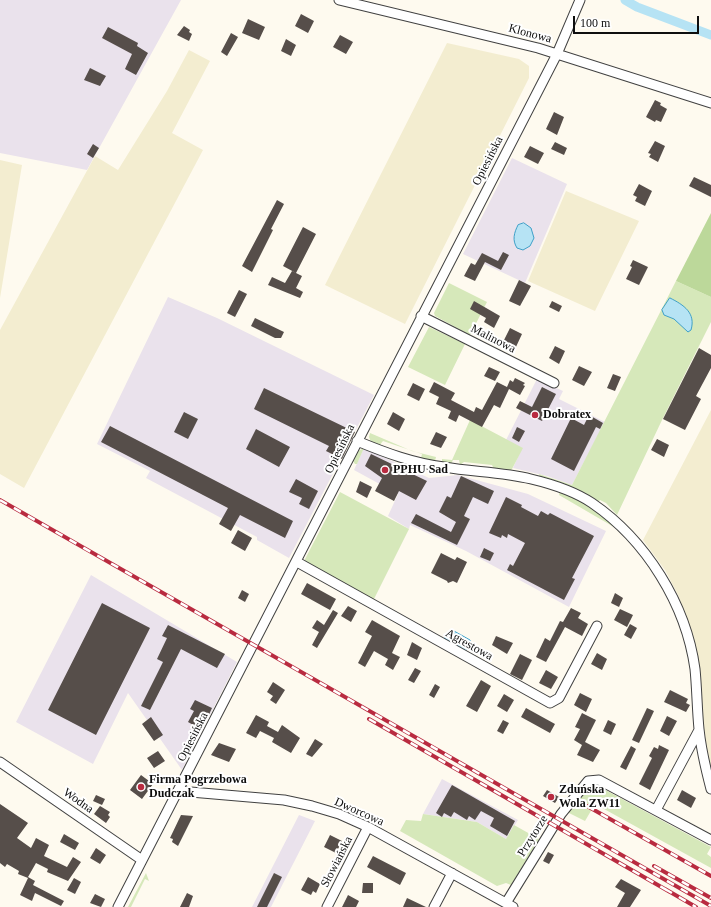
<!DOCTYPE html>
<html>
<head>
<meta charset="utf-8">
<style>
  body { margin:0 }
  #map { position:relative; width:711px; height:907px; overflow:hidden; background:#fefaef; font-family:Georgia,serif }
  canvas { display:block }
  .scale { position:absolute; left:573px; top:16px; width:126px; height:18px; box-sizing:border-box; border:2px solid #0e0e0e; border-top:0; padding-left:5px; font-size:12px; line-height:14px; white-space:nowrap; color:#0e0e0e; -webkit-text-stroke:3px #fff; paint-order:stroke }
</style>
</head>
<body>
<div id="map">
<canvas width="711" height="907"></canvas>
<div class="scale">100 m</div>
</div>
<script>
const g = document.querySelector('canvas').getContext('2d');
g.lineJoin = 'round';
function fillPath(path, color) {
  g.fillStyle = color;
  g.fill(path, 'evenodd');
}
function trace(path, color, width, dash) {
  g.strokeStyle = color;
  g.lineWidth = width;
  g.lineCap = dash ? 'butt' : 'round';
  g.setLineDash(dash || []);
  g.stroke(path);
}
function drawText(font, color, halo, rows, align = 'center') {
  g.font = font + ' Georgia,serif';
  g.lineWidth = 4;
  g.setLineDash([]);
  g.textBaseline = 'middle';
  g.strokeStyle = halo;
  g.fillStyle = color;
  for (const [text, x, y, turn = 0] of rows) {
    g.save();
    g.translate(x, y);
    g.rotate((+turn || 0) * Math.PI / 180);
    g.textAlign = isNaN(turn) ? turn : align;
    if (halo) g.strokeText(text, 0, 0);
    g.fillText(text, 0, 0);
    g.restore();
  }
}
fillPath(new Path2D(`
  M0 0H181L87 170 0 153Z
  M512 158 567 184 525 283 463 254Z
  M168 297 217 318 374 395 289 558 257 540V537L146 478 150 471 97 444Z
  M537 379 563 391 559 399 605 422 572 485 547 476 513 468 522 448 506 440Z
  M364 448 429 478 458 475 528 494 606 531 569 607 466 551 410 525 409 529 388 516 398 494 354 470Z
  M91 575 237 662 182 770 128 693 93 764 16 722Z
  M442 779 518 820 506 839 477 822 423 814Z
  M299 815 315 821 271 907H252Z`), '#eae2ec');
fillPath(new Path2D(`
  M447 43 519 59 529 66V78L405 324 325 285Z
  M189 50 210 61 172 133 203 150 24 488 0 474V330L95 156 118 170 167 91Z
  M0 160 22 165 0 298Z
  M566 191 639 221 595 311 528 281Z
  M711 410V780L703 732 689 627 679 597 665 570 643 540Z`), '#f3edd0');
fillPath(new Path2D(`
  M676 281 711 297V322L662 420 617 515 606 503 600 500 597 503 540 477 539 474 572 485Z
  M449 283 487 302 470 335 435 316 434 313Z
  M429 327 465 344 445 385 408 367Z
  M470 420 523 448 512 469 510 471 494 469 492 465 464 462 460 465 459 460H453L451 464 442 463V459L452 460Z
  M370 433 412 451 436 457 435 461 423 460 421 458 422 454 383 441 379 446 371 442 369 437Z
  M364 448 357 464H355L353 461 358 451Z
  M560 491 587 504 619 530 559 495Z
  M340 492 409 529 373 601 304 561Z
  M592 786H598L711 847 707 854 711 857V868L595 804 585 821 567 812 588 787Z
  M423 814 477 822 506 839 514 825 539 839 511 885 506 883 497 886 400 831 406 820 421 821Z
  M146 873 149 881 145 879 131 907H128Z`), '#d6e8ba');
fillPath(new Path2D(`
  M711 213V297L676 281Z`), '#bcd89a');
const water = new Path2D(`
  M524 223 531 228 534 238 530 246 523 250 517 248C512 240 514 233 518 225Z
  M670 298C684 305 696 313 691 330L688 332 674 319 664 315 662 310Z
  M454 631 470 640 472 645 465 651 445 640V635Z`);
fillPath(water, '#b6e3f4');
trace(water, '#3fa0c8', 1);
trace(new Path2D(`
  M625 0 637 7 711 35`), '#b6e3f4', 9);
fillPath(new Path2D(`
  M301 14 314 21 308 33 295 26Z
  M248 19 265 27 259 40 242 33Z
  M184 26 190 30 189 32 192 34 189 41 177 35Z
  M108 27 138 43 137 46 148 53 136 75 125 69 132 54 102 38Z
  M231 33 238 37 227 56 221 52Z
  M340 35 353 42 346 54 333 47Z
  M286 39 296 45 291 56 281 51Z
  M90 68 106 76 100 86 84 80Z
  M655 100 661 103 660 105 667 109 661 122 656 120 655 122 646 117Z
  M554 112 564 117 557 135 546 129Z
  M655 141 665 146 658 162 649 157 651 154 648 153Z
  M555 142 567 148 564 155 551 149Z
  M93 144 99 148 93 158 87 154Z
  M530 146 544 153 538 164 524 157Z
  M694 177 711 185V197L689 186Z
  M639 184 652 191 645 206 635 201 637 197 633 195Z
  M277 200 284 204 271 229 273 230 252 272 242 266Z
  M303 227 316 234 296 273 283 266Z
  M503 252 509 255 501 270 485 262 475 281 464 276 471 263 475 265 482 253 498 261Z
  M633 260 648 267 639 285 626 279 632 267 630 266Z
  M292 271 302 276 296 288 303 292 300 298 268 285 272 277 285 283Z
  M519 280 531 286 520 306 509 301Z
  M239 290 247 294 235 317 227 313Z
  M474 301 500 316 494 328 484 322 486 318 470 309Z
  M552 301 562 306 559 312 549 307Z
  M255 318 284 332 281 338H275L251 326Z
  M510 328 522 334 515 349 503 342Z
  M555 346 565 351 559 364 549 358Z
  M699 348 711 355V368L696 396 701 399 685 430 663 419Z
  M579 366 592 372 584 386 572 380Z
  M489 367 500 372 495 381 484 376Z
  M613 374 621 377 615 391 607 388Z
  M515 378 525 383 523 385 525 386 520 395 509 389 500 408 494 405 482 427 459 415 456 422 448 418 451 411 436 404 439 397 429 392 434 382 455 393 451 400 474 412 476 407 482 410 497 382 507 387 510 380 513 382Z
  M413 383 425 389 419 401 407 395Z
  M542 387 556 394 542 421 516 408 520 401 532 407Z
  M264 388 355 432 342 459 326 451 329 446 254 409Z
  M184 412 198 419 188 439 174 432Z
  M393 412 405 419 399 431 387 424Z
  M589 415 603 423 600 429 596 427 574 471 551 459 571 418 584 425Z
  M110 426 293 521 285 538 240 515 231 531 219 524 228 508 101 442Z
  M517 427 525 431 519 442 512 438Z
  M256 429 290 447 279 467 246 449Z
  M436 432 447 437 441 448 430 444Z
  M657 439 669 445 664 457 651 450Z
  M371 454 427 481 416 500 399 491 394 501 375 491 382 478 365 466Z
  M461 476 494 491 488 504 473 497 464 516 470 519 457 545 411 523 416 514 451 532 456 522 439 512 447 496 451 498Z
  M296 479 318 491 309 509 299 504 302 498 289 492Z
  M360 481 372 487 367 498 356 492Z
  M506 497 522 505 521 507 538 516 541 511 548 515 550 513 594 536 572 578 575 579 564 600 507 570 510 564 513 566 525 543 508 534 507 538 502 535 501 538 489 533Z
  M238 530 252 538 245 551 231 543Z
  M484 548 494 553 490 561 480 557Z
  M441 553 455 560 457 557 467 562 457 583 453 581 448 583 447 581 431 573Z
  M307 583 336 599 330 610 301 594Z
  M242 590 249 594 245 602 238 598Z
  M615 593 623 598 619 607 611 603Z
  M102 603 150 628 96 735 48 710Z
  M348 606 357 611 351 622 341 616Z
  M571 608 581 613 578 618 588 624 582 636 565 627 546 662 536 657 545 638 550 641 560 621 563 622Z
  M620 609 633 615 627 627 614 620Z
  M333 610 338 613 317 648 312 645 319 632 312 628 317 620 324 625Z
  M372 620 400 636 392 653 400 657 393 670 385 665 388 659 374 651 365 667 358 663 372 636 365 632Z
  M630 624 637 628 631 639 624 635Z
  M168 625 225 654 217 668 181 649 150 710 141 706 163 662 157 659 167 638 162 636Z
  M496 636 513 643 507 654 492 645Z
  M412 642 422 648 417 660 407 655Z
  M597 653 607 659 602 670 591 664Z
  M520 654 532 660 522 680 510 674Z
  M415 668 421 671 414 683 408 680Z
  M546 670 558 677 551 689 539 683Z
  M481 680 491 686 477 712 466 706Z
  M273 682 285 690 276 704 270 700 273 696 267 692Z
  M435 684 440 687 434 698 429 695Z
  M670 690 688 699 686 703 690 705 686 712 664 702Z
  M580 693 592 699 586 712 574 705Z
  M504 694 514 700 507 712 497 706Z
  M195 700 212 708 202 730 188 722 194 711 190 709Z
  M526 708 555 724 550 733 521 717Z
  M647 708 654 711 639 743 632 740Z
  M582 713 596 720 585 742 600 750 593 762 577 755 582 745 574 740 580 729 575 727Z
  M256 715 269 722 267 726 278 732 282 725 300 738 291 753 272 742 274 738 260 731 256 738 246 733Z
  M667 716 677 721 669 736 660 731Z
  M151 717 163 735 154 741 142 724Z
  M503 720 509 723 503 734 497 731Z
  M608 720 616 724 611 735 603 731Z
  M315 739 323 744 312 757 306 754Z
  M219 743 236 749 229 762 211 755Z
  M659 745 669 750 650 790 639 784 652 758 649 756 654 747 658 749Z
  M631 746 636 749 626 770 620 767Z
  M158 751 165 761 154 768 147 758Z
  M141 775 153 784 142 799 130 790Z
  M452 785 515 821 507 836 490 826 494 818 481 811 475 820 469 816 467 820 454 812 451 817 444 813 442 817 436 813Z
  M547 790 559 797 555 803 543 796Z
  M682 790 696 798 691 808 677 800Z
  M96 795 105 799 102 805 93 801Z
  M0 804 28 823 17 838 31 848 36 838 49 845 44 856 67 867 73 857 81 862 68 881 47 872 48 869 36 863 28 877 35 881 33 885 64 901 61 906 35 893 32 901 20 895 28 878 18 874 19 871 7 864 5 867 0 863Z
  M100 806 110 812 108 815 110 817 106 823 94 814Z
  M181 815 193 816 178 846 172 842 173 839 170 838Z
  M64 834 79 843 75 850 60 842Z
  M330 835 342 841 336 853 324 847Z
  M96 848 106 855 100 864 90 858Z
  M548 852 554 855 549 864 543 861Z
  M373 856 406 873 400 885 367 867Z
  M274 873 282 877 267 907H257Z
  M308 877 320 884 316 893 313 891 311 895 301 890Z
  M74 878 81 882 75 894 67 890Z
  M621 879 641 890 630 907H617L625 893 615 887Z
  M363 883H373V893H362Z
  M187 893 193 896 189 907H180Z
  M95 894 105 899 101 907 90 903Z
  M348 895 359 901 356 907H342Z
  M407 898 426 907H403Z`), '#564e4a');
const street = new Path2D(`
  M339 0 538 48 711 103
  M421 316 554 383
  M357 441C386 453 413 463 444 467 473 472 502 472 531 479 552 484 574 491 592 503 646 540 686 604 695 669 697 689 697 709 699 729 701 749 706 770 711 789
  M297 562 550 703 559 698 597 626
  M0 762 142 860
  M179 791 284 800 312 806 339 814 368 827 513 907
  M656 810 699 730
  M506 903 561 814 588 781 599 780 711 840
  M118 907 557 54 580 0
  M327 907 368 827
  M434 907 452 873`);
trace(street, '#414141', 11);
trace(street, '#fff', 9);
const rail = new Path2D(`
  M0 500 711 906
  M369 719 670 892
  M587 806 711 876
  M654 866 711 898
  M665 889 696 907`);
trace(rail, '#b92b40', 4);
trace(rail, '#fff', 2.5, [8]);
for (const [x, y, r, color] of [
  [535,415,4,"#b92b40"],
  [385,470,4,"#b92b40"],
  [141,787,4,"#b92b40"],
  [551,797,4,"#b92b40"]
]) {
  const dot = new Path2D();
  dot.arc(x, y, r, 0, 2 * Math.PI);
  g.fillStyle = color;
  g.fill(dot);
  trace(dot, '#fff', 1.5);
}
drawText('12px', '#0e0e0e', '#fff', [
  ["Klonowa",530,34,15],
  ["Opiesińska",488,161,-63],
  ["Malinowa",493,339,27],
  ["Opiesińska",340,449,-64],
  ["Agrestowa",469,645,29],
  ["Opiesińska",193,737,-63],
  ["Wodna",78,801,35],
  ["Dworcowa",359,812,24],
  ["Przytorze",533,836,-58],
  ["Słowiańska",337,862,-63]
]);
drawText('bold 12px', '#0e0e0e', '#fff', [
  ["Dobratex",543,415],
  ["PPHU Sad",393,470],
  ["Firma Pogrzebowa",149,780],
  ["Dudczak",149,794],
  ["Zduńska",559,790],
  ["Wola ZW11",559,804]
], 'left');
</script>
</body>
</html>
